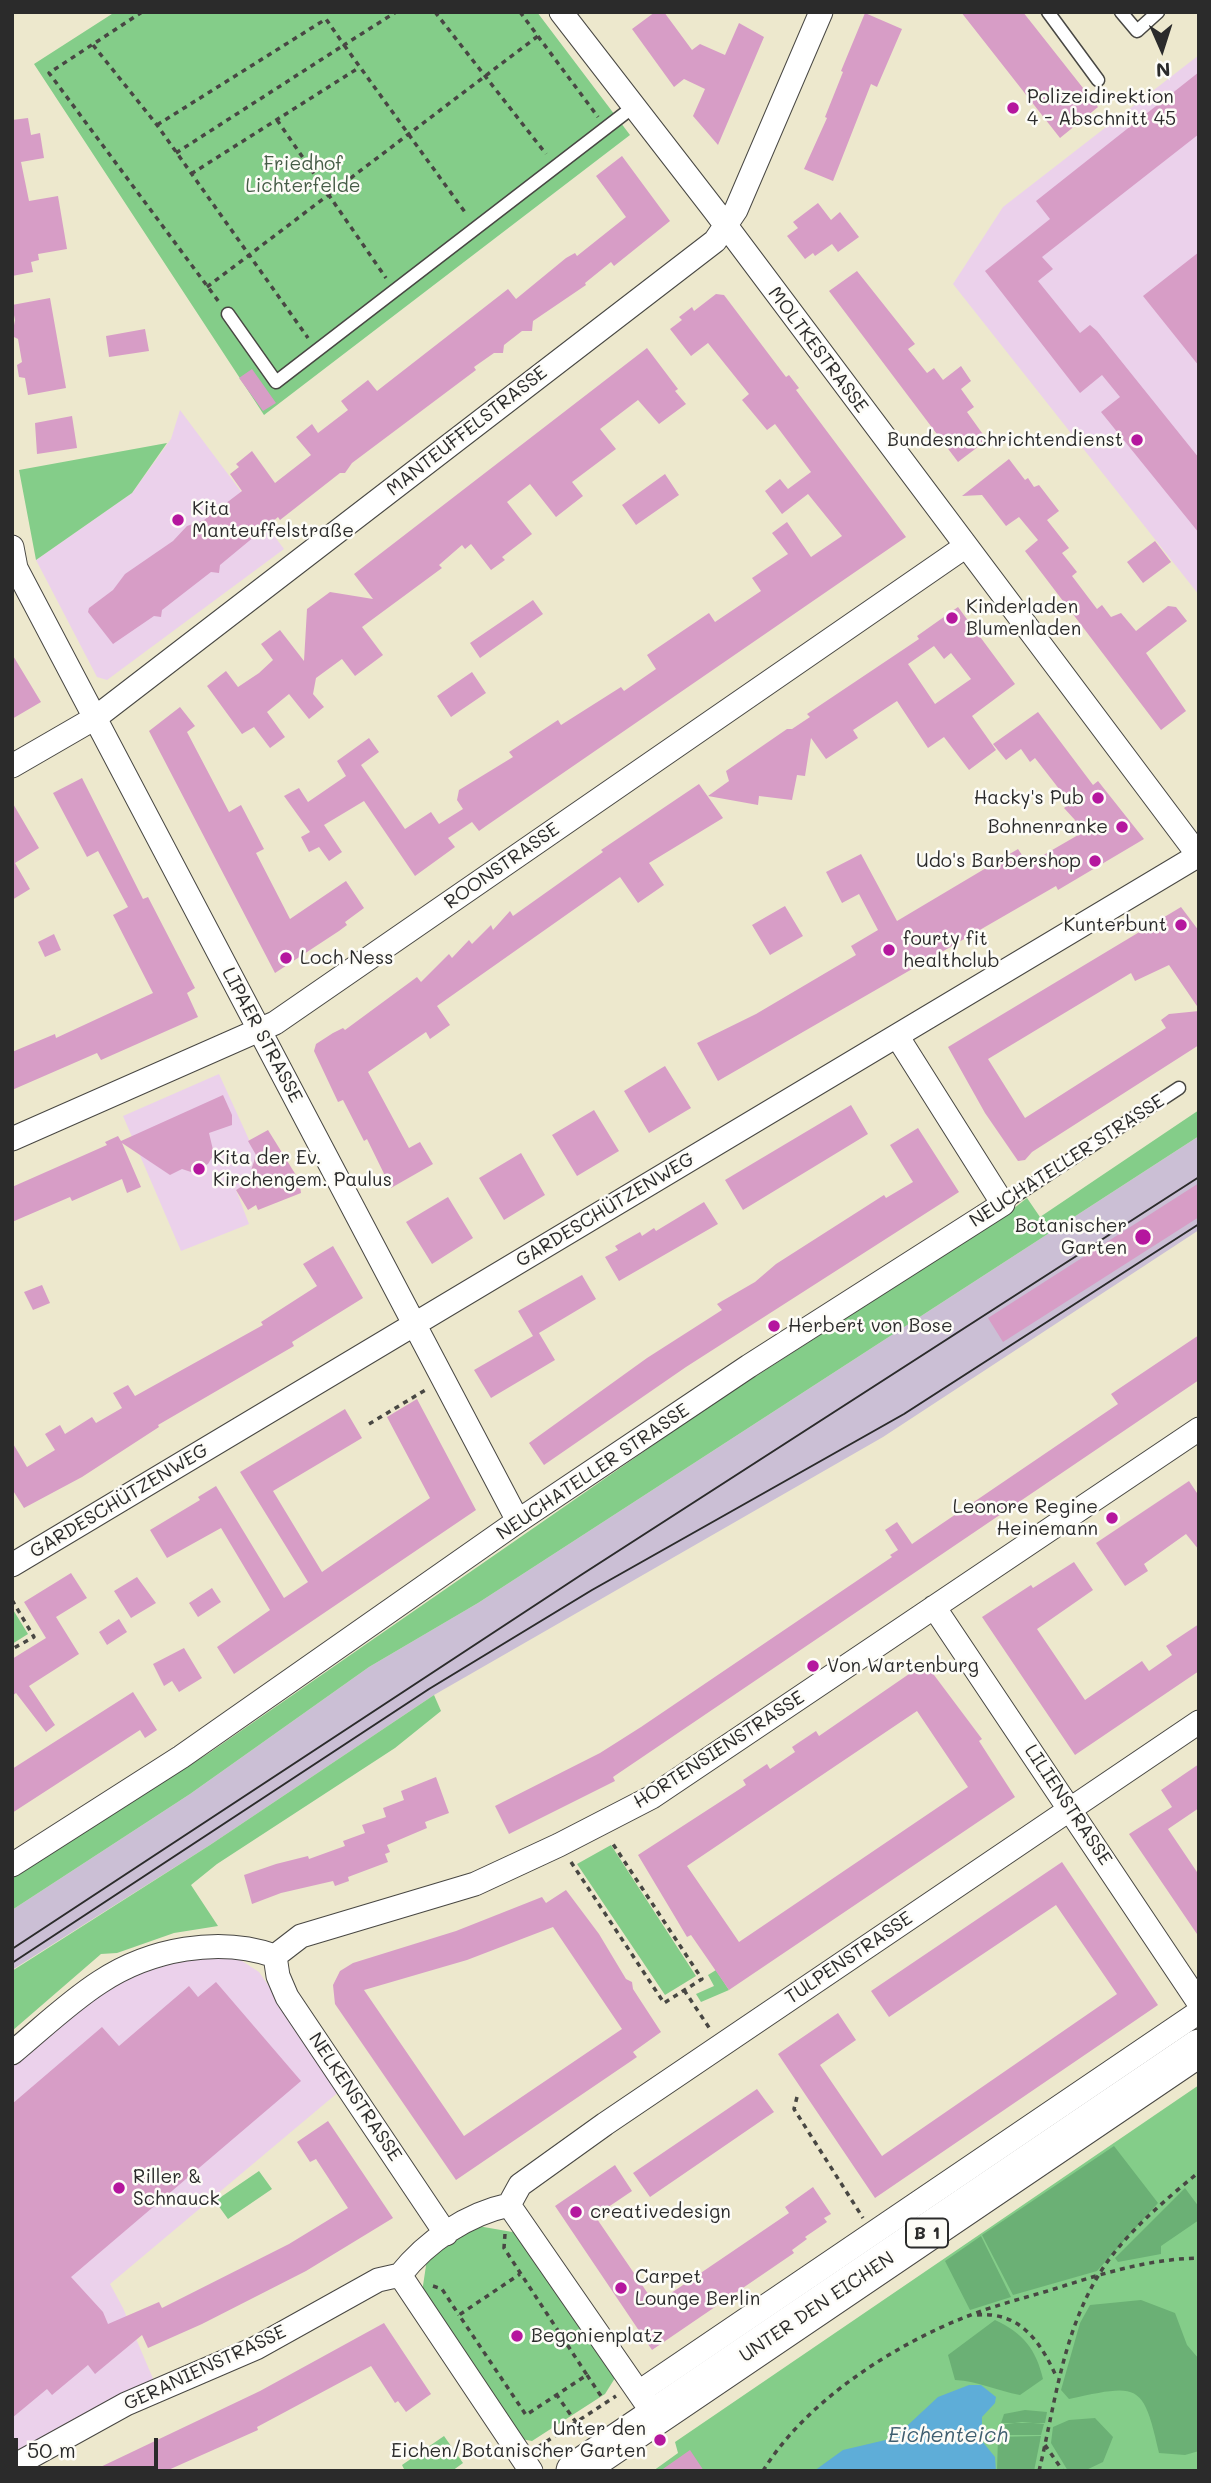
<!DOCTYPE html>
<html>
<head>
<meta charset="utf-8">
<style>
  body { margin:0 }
  #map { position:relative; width:1211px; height:2483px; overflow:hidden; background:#ede8cd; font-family:Mali,sans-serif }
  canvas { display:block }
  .frame { position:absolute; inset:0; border:14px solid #2b2b2b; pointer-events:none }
  .north { position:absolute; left:1127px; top:14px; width:70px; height:70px; -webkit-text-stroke:5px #fdfcf7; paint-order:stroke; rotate:177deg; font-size:19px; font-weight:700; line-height:28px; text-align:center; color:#2b2b2b }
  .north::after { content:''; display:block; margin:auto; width:24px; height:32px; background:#2b2b2b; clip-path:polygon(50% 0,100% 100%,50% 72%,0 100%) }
  .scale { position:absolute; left:14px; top:2438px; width:144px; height:32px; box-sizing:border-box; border:4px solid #2b2b2b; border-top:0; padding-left:9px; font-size:21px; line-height:24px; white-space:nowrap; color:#2b2b2b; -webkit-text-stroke:5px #fdfcf7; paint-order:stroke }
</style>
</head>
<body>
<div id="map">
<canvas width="1211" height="2483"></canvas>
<div class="frame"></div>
<div class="north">N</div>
<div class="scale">50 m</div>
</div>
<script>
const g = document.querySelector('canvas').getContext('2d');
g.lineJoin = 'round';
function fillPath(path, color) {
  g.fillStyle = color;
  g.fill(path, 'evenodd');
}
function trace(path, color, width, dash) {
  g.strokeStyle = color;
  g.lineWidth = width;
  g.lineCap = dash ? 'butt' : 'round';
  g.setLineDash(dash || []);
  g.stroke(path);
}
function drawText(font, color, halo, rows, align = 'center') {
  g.font = font + ' Mali,sans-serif';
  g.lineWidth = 5;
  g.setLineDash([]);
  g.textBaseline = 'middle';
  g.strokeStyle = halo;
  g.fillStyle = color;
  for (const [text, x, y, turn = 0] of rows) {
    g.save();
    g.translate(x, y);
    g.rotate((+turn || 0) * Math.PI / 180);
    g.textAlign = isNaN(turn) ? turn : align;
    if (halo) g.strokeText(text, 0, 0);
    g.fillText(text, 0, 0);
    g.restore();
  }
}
fillPath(new Path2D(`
  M1199 55V595L953 284 1003 207Z
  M180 410 284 549 107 680 97 677 36 560 132 493 171 439Z
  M219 1074 256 1155 247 1183 236 1190 249 1224 181 1251 123 1116Z
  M200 1955 239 1959 259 1972 341 2090 110 2284 123 2308 154 2381 12 2454V2066L85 2004 112 1985 145 1971Z`), '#ebd1eb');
fillPath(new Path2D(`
  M1199 1136V1230L883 1437 434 1695 210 1845 12 1970V1910L190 1794 369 1667 478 1603Z`), '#cbbfd5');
fillPath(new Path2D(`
  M115 12H537L630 135 264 415 34 64Z
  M167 443 132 493 36 560 19 470Z
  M1199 1110V1136L478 1603 369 1667 190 1794 12 1910V1878L209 1753 711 1405 999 1220 1027 1198 1040 1217Z
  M12 1608 28 1634 12 1644Z
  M434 1695 441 1711 395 1748 217 1864 191 1885 218 1926 174 1933 117 1953 101 1954 12 2031V1971L210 1845Z
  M611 1845 696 1976 665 1995 577 1864Z
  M716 1970 729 1990 701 2002 696 1994 714 1986 708 1975Z
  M1199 2085V2471H653L678 2453 675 2442Z
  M259 2171 272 2189 228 2219 215 2201Z
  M478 2226 518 2233 615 2378 605 2394 532 2441 516 2438 421 2299 427 2259Z
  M444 2436 463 2463 452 2471H405L402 2465Z`), '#84cd89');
fillPath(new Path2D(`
  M1114 2146 1158 2203 1097 2271 1013 2295 982 2235Z
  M1185 2188 1199 2207V2220L1161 2246V2254L1118 2262 1115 2258Z
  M981 2236 1011 2297 970 2310 945 2261Z
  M1141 2300 1175 2313 1187 2345 1199 2359V2451L1185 2455 1159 2453C1143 2382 1139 2384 1069 2399L1061 2390 1080 2323 1090 2305Z
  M995 2320C1023 2333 1036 2349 1043 2379L1020 2395C997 2391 979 2381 955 2380L948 2355Z
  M1025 2410 1047 2412 1045 2423H1001L1004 2414Z
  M1095 2418 1113 2437 1103 2462 1084 2471H1068L1051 2443 1053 2427 1069 2420Z
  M1022 2422 1044 2424 1041 2435H997L1000 2425Z
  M1041 2436 1034 2471H997L998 2437Z`), '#6bb075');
fillPath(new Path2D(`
  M969 2385H981L996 2397 995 2403 982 2417V2441L995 2457 996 2471H814L843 2450 894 2438 938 2397Z`), '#5eadd8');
fillPath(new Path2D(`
  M655 12H664L692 50 700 44 725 55 739 23 764 37 718 145 693 116 705 89 684 79 674 87 632 29Z
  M961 12H1023L1098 107 1060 138Z
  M865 13 902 29 877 87 871 84 833 181 804 169 827 118 825 117 843 72 841 71Z
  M1199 72V134L1042 257 1053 269 1038 281 1080 333 1090 325 1097 331 1199 458V533L1101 412 1120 397 1102 375 1080 393 985 271 1050 219 1036 201Z
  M28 118 31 135 40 133 44 158 21 162 29 201 58 196 67 249 38 254 39 260 31 262 33 272 12 276V120Z
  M622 156 670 221 614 266 611 262 585 283 586 285 533 321 532 331H522L504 345 503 353H494L474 367 476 370 352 463 345 473H340L280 520 278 517 220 565 219 573 211 572 162 610 161 617 154 616 113 644 88 612 89 608 113 590 125 574 173 541 187 526 204 520 242 491 230 474 239 467 236 464 252 451 275 483 311 455 296 437 312 424 318 433 348 410 341 401 368 380 377 391 508 289 516 299 566 258 575 253 577 256 626 217 596 176Z
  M818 203 831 220 840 212 859 237 838 252 832 244 815 256 813 253 805 259 787 236 798 228 793 222Z
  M1199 252V366L1143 296Z
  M857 271 915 344 908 349 927 373 934 368 943 380 961 366 971 381 961 389 974 407 967 412 987 440 958 462 829 291Z
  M716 294 724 295 786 377 789 375 799 388 796 390 906 537 486 826 479 831 472 822 448 838 455 847 415 876 364 801 324 825 342 852 329 861 319 847 309 852 301 837 310 832 284 796 299 788 308 802 346 776 337 761 369 738 379 752 361 765 405 829 431 812 439 824 463 809 457 800 459 790 513 757 509 752 558 720 561 725 621 687 624 691 656 669 647 655 709 613 715 622 761 591 752 578 788 554 772 533 787 522 811 557 842 536 808 494 782 514 765 491 780 479 788 489 811 472 775 424 767 430 742 400 749 394 708 343 691 356 670 329 682 320 679 317 692 307 694 311Z
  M50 298 66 388 28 395 25 378 19 377 17 365 22 362 18 339 12 336 15 320 12 305Z
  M145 329 149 351 109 357 106 336Z
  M647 348 678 389 675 391 686 404 659 424 638 400 600 429 616 449 572 482 583 496 556 517 530 484 507 502 532 534 502 557 505 560 491 570 471 544 465 549 462 545 439 565 442 568 362 627 383 655 355 676 342 659 316 678 313 694 324 707 309 719 289 694 267 712 285 737 270 748 254 727 242 734 207 686 226 671 238 687 259 673 273 660 261 644 280 630 304 661 307 609 330 592 373 599 354 574Z
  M252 369 276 403 263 411 239 378Z
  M72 416 77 448 37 454 35 423Z
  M1009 459 1025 480 1028 478 1034 487 1039 485 1059 511 1047 520 1069 548 1062 553 1077 572 1072 576 1097 609 1102 605 1111 617 1121 613 1136 631 1168 606 1176 607 1187 621 1146 653 1186 711 1161 730 1025 551 1038 540 1019 517 1006 526 982 495 962 496Z
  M665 474 679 495 636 525 622 505Z
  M1155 541 1171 562 1143 583 1127 562Z
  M533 600 543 614 480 658 470 643Z
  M958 607 1015 684 972 716 996 750 969 770 944 737 928 748 897 701 853 730 858 738 826 759 811 738 805 776 797 775 792 800 759 796 758 805 708 796 729 781 726 771 787 729H792L810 717 807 714 919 639 917 636ZM934 646 944 659 951 653 971 679 935 704 908 664Z
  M12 654 41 702 12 719Z
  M472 672 486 693 451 717 437 696Z
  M180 707 195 726 187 732 229 812 241 805 264 849 256 853 290 919 346 881 364 908 345 922 347 925 339 931 275 973 149 731Z
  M1038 712 1093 785 1098 781 1144 839 1058 890 1056 886 718 1081 697 1043 756 1014 856 955 851 946 878 930 859 894 842 903 826 872 861 854 897 921 1018 849 1028 864 1085 831 1064 808 1070 803 1035 758 1030 762 1021 749 1006 760 993 744Z
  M82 778 143 899 148 897 195 988 187 993 198 1017 101 1060 97 1053 12 1090V1052L55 1034 56 1038 153 993 113 915 128 907 98 851 87 857 53 793Z
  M699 784 723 818 649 863 664 885 638 903 620 877 437 1006 450 1025 430 1039 426 1032 368 1072 409 1148 420 1142 433 1164 391 1188 367 1139 364 1141 343 1100 338 1102 314 1051 316 1044 333 1033 343 1028 345 1030 417 977 421 982 449 954 452 958 469 940 472 944 491 925 493 930 510 911 513 916 603 852 601 850Z
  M12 802 39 848 15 863 30 889 12 900Z
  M785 906 803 936 770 955 752 925Z
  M1181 907 1199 931V1009L1169 965 1135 981 1131 973 988 1059 1025 1118 1166 1028 1161 1020 1169 1014 1199 1011V1045L1032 1152 1025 1160 1018 1161 985 1113 948 1047Z
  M54 934 61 950 45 957 38 942Z
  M665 1066 691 1108 649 1133 624 1091Z
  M223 1095 232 1115V1125L209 1133 214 1154 208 1164 191 1172 182 1169 170 1175 122 1143 141 1187 127 1193 122 1179 72 1201 70 1197 12 1222V1187L107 1145 105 1142 118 1136 121 1141Z
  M851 1105 868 1134 743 1210 725 1180Z
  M594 1110 619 1151 577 1176 552 1135Z
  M918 1128 959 1192 686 1367 544 1465 529 1443 647 1358 722 1310 717 1304 755 1282 776 1264 884 1195 886 1198 913 1182 890 1145Z
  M268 1130 299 1180 301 1193 258 1210 256 1205 248 1210 236 1190 247 1183 256 1155 248 1141Z
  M521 1153 545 1195 504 1220 479 1178Z
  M1199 1183V1217L1003 1342 988 1318Z
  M448 1197 473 1238 432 1264 406 1222Z
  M704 1202 718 1224 619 1281 605 1257 618 1250 615 1246 640 1232 642 1236 654 1228 656 1231Z
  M333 1246 363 1298 292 1342 294 1346 158 1425 159 1427 82 1477 24 1508 12 1489V1442L27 1467 55 1450 45 1434 60 1425 65 1434 92 1417 96 1423 122 1408 113 1393 128 1385 135 1396 263 1325 261 1322 317 1286 303 1264Z
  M582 1275 596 1299 539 1333 555 1360 491 1398 474 1370 533 1336 518 1311Z
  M42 1285 50 1303 33 1310 24 1292Z
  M1199 1335V1380L613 1777 615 1781 509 1834 495 1806 600 1753 641 1727 892 1557 890 1555 898 1550 885 1530 897 1522 912 1544 1118 1404 1111 1394Z
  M417 1399 476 1510 234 1674 217 1647 270 1610 221 1528 167 1558 150 1530 200 1500 198 1497 216 1486 284 1598 308 1582 240 1472 345 1409 362 1438 273 1491 322 1572 430 1498 387 1417Z
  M1189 1481 1199 1496V1550L1186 1534 1144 1564 1148 1571 1125 1586 1096 1543Z
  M1074 1562 1093 1590 1037 1629 1085 1700 1142 1661 1149 1671 1172 1655 1166 1646 1199 1624V1671L1075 1755 982 1617 1031 1585 1033 1588Z
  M71 1573 87 1598 56 1617 79 1654 29 1686 55 1725 46 1732 16 1693 12 1696V1659L46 1638 24 1602Z
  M137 1577 156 1603 131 1618 114 1591Z
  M212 1588 221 1602 198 1617 189 1603Z
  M119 1619 127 1632 107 1645 99 1632Z
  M184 1648 202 1678 179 1692 172 1681 164 1686 153 1664Z
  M925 1663 982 1739 979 1741 1015 1797 729 1990 691 1935 687 1937 638 1855 746 1785 743 1780 767 1764 770 1769 795 1752 792 1747 816 1731 819 1736ZM917 1711 968 1787 739 1942 687 1866Z
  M133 1692 157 1730 145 1738 140 1730 12 1813V1769Z
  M1199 1764V1808L1168 1829 1199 1875V1937L1129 1834 1172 1807 1161 1790Z
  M436 1777 449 1813 425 1822 427 1828 387 1845 390 1852 385 1854 388 1862 348 1877 349 1881 335 1886 333 1881 281 1893 252 1904 244 1875 276 1864 308 1856 309 1859 345 1846 343 1841 365 1833 362 1825 386 1817 383 1808 404 1800 401 1791Z
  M1062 1862 1158 2005 875 2198 778 2054 838 2013 856 2040 820 2065 882 2156 1117 1994 1056 1905 889 2017 871 1991Z
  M566 1890 599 1934 626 1979 632 1982 633 1989 661 2032 633 2052 637 2057 456 2180 335 2004 333 1985 340 1971 353 1963 456 1931 542 1897 546 1903ZM553 1927 622 2029 464 2136 364 1990 467 1960Z
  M216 1982 301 2081 71 2277 103 2312 108 2324 159 2302 162 2308 289 2244 348 2208 316 2159 310 2162 297 2142 328 2121 393 2218 306 2271 202 2324 148 2348 142 2335 95 2374 88 2365 52 2395 47 2389 12 2418V2104L102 2027 119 2046 189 1986 198 1997Z
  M757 2089 774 2112 650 2197 633 2173Z
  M615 2165 632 2191 595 2216 655 2304 789 2213 785 2207 813 2187 831 2214 824 2218 827 2222 805 2237 807 2239 792 2250 794 2253 652 2350 555 2206Z
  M384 2323 431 2394 406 2412 398 2401 395 2403 371 2366 257 2427 258 2430 166 2471H92L260 2391Z
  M690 2450 704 2471H660Z`), '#d79dc6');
const lane = new Path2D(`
  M1048 12 1098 80
  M1121 12 1137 31 1158 12
  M228 314 276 382 633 107
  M1003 1204 1179 1088`);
const street = new Path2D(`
  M561 12 715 211 1199 856
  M12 547 16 568 518 1521
  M12 766 95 718 715 241 736 210 821 12
  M12 1139 275 1023 966 546
  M12 1565 1199 855
  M934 1607 1199 2003
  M12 1865 181 1757 518 1521 749 1366 1003 1204 897 1036
  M275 1956 301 1936 475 1884 559 1845 652 1797 1199 1429
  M275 1956 278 1976 287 1997 446 2234
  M12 2053C41 2029 69 2002 100 1982 150 1949 219 1936 275 1956
  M509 2205 520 2185 605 2124 1199 1722
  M509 2205 648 2406
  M400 2275 531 2471
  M400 2275C427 2241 467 2214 509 2205
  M639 2392 1199 2012
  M12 2467 126 2404 256 2348 378 2280 400 2275`);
const primary = new Path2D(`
  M575 2471 1199 2048`);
trace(lane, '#484743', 15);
trace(street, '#484743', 25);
trace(primary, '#484743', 39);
trace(new Path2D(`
  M142 12 49 73 219 302
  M435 12 546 154
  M520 12 598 117
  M93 45 157 125 308 338
  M277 120 386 278
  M157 125 326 19 344 45 396 12
  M176 153 344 45 467 215
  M191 174 360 67
  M207 287 538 36
  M369 1424 427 1389
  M12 1600 34 1637 12 1649
  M571 1862 664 2003 702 1979 611 1841
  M684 1990 710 2029
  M797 2097 794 2109 863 2218
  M505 2234 504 2248 587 2375 526 2415 459 2315 520 2274
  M433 2286 442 2289 459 2315
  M977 2315C1021 2311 1041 2343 1057 2378
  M587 2375 603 2399
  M556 2394 580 2428
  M1045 2445 1063 2471
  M538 2447 616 2396
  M763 2471C805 2402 893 2345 968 2316 995 2305 1025 2298 1054 2289 1101 2274 1148 2259 1199 2258
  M1039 2471C1055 2405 1062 2336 1098 2276 1122 2236 1163 2202 1199 2172`), '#484743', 3.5, [5, 5]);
trace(lane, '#fff', 12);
trace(street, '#fff', 23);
trace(primary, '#fff', 37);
trace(new Path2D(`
  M12 1949 581 1575 1199 1177
  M12 1963 429 1689 592 1590 904 1414 1199 1224`), '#2b2b2b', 2);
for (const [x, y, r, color] of [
  [1013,108,7,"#b5179e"],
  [1137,440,7,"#b5179e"],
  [178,520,7,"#b5179e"],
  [952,618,7,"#b5179e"],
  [1098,798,7,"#b5179e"],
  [1122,827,7,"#b5179e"],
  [1095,861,7,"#b5179e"],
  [1181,925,7,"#b5179e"],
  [889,950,7,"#b5179e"],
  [286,958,7,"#b5179e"],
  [199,1169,7,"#b5179e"],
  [1143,1237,9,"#b5179e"],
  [774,1326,7,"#b5179e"],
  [1112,1518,7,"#b5179e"],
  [813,1666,7,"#b5179e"],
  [119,2188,7,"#b5179e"],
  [576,2212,7,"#b5179e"],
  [621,2288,7,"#b5179e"],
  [517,2336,7,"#b5179e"],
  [660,2440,7,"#b5179e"]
]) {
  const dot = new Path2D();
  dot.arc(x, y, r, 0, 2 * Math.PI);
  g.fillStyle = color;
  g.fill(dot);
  trace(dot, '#fdfcf7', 2.5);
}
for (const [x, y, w] of [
  [927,2233,42]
]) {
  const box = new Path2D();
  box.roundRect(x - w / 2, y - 14.5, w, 29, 5);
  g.fillStyle = '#fdfcf7';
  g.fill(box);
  trace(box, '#2b2b2b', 2);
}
drawText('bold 18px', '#2b2b2b', null, [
  ["B 1",927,2233]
]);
drawText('19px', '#2b2b2b', '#fdfcf7', [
  ["Polizeidirektion",1027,97],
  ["4 - Abschnitt 45",1027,119],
  ["Bundesnachrichtendienst",1123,440,"right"],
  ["Kita",192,509],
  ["Manteuffelstraße",192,531],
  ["Kinderladen",966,607],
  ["Blumenladen",966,629],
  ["Hacky's Pub",1084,798,"right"],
  ["Bohnenranke",1108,827,"right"],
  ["Udo's Barbershop",1081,861,"right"],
  ["Kunterbunt",1167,925,"right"],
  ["fourty fit",903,939],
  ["healthclub",903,961],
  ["Loch Ness",300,958],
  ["Kita der Ev.",213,1158],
  ["Kirchengem. Paulus",213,1180],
  ["Botanischer",1127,1226,"right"],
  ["Garten",1127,1248,"right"],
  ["Herbert von Bose",788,1326],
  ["Leonore Regine",1098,1507,"right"],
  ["Heinemann",1098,1529,"right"],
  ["Von Wartenburg",827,1666],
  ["Riller &",133,2177],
  ["Schnauck",133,2199],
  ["creativedesign",590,2212],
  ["Carpet",635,2277],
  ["Lounge Berlin",635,2299],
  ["Begonienplatz",531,2336],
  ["Unter den",646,2429,"right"],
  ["Eichen/Botanischer Garten",646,2451,"right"]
], 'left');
drawText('19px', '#465c47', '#fdfcf7', [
  ["Friedhof",303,164],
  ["Lichterfelde",303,186]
]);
drawText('19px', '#2b2b2b', '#fdfcf7', [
  ["MOLTKESTRASSE",818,350,53],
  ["MANTEUFFELSTRASSE",467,431,-38],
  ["ROONSTRASSE",502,866,-35],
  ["LIPAER STRASSE",262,1035,62],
  ["NEUCHATELLER STRASSE",1067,1161,-33],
  ["GARDESCHÜTZENWEG",605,1210,-31],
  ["NEUCHATELLER STRASSE",593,1472,-34],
  ["GARDESCHÜTZENWEG",119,1501,-31],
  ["HORTENSIENSTRASSE",719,1750,-33],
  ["LILIENSTRASSE",1068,1805,56],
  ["TULPENSTRASSE",849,1958,-34],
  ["NELKENSTRASSE",355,2097,56],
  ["UNTER DEN EICHEN",817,2307,-34],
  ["GERANIENSTRASSE",205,2368,-25]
]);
drawText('italic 21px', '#3f5f70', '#fdfcf7', [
  ["Eichenteich",948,2436]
]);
</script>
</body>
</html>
